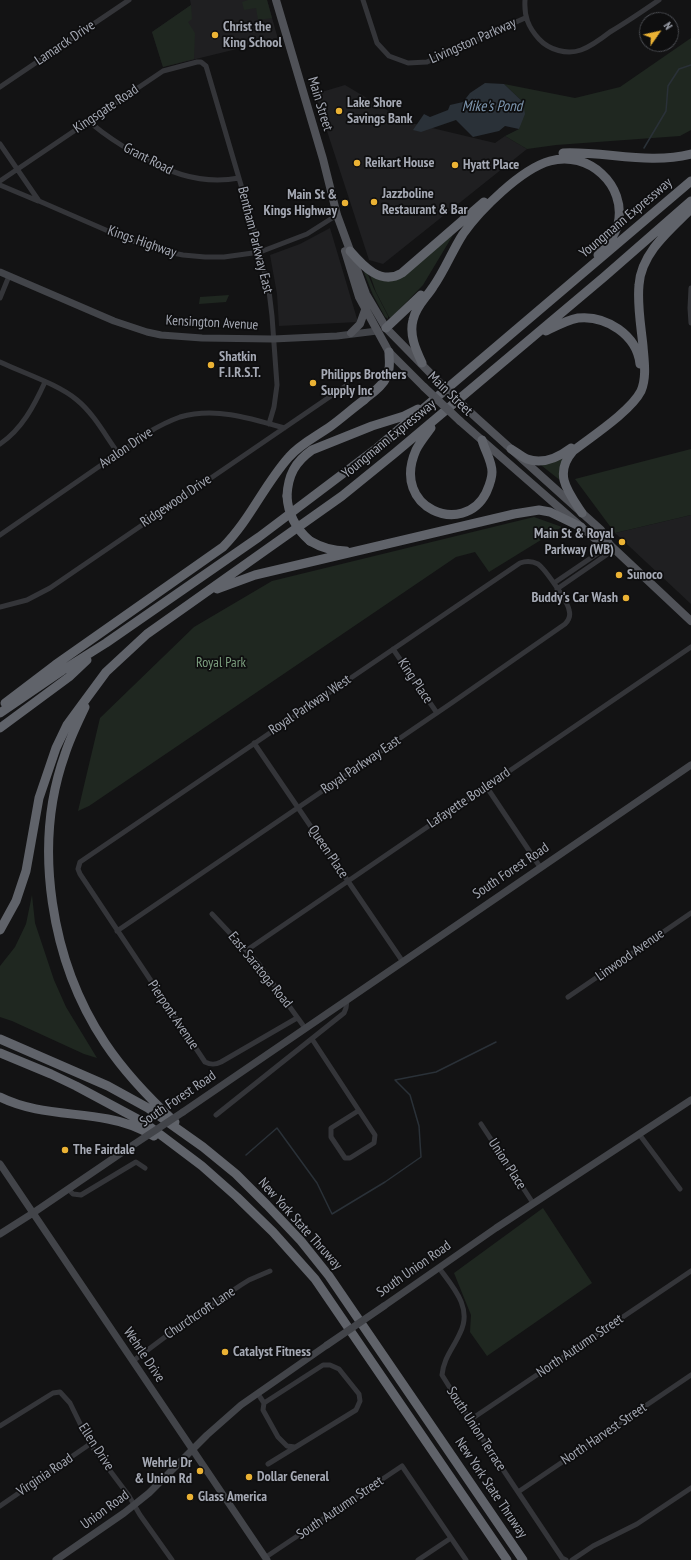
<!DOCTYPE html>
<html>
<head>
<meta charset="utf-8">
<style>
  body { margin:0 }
  #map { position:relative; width:691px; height:1560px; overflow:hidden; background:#131314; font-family:"PT Sans Narrow",sans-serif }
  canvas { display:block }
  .north { position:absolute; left:639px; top:12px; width:40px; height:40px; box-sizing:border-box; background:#0e0e0f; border:1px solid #4a4c51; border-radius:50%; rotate:56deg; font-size:11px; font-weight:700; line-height:16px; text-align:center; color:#a5a9b4 }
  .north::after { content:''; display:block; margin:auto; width:14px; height:18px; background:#ebb234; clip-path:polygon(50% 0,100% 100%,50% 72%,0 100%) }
</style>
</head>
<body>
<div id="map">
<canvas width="691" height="1560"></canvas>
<div class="north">N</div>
</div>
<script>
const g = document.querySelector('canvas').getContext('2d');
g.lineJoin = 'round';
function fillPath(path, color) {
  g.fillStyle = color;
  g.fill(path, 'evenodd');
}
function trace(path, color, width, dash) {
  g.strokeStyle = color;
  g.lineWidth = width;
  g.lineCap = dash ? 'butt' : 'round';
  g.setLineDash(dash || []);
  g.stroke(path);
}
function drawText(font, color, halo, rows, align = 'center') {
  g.font = font + ' "PT Sans Narrow",sans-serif';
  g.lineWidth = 3.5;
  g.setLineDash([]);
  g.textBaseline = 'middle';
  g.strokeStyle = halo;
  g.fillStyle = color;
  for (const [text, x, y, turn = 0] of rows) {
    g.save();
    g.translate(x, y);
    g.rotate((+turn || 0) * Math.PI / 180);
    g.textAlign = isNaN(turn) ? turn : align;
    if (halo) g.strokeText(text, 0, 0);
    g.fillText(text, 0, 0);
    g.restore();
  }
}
fillPath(new Path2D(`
  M190 0H267L278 39 163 67 152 32 191 5Z
  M345 85 407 122 495 143 505 136 527 149 383 264 369 260 315 94Z
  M330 228 358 322 279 326 277 294 270 255 300 244Z
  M691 515V604L615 533Z`), '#1f1f21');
fillPath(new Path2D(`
  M248 0H267L272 18 258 20 256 8 244 10 242 2Z
  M191 5 192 19 188 22 195 33 194 59 163 67 152 32Z
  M691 38V130L680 136 556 145 527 149 505 136 519 129 523 102 504 84 575 98 620 87Z
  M453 235 423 285 391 318 389 317 376 292 370 275 385 279Z
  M363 270 367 272 374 289 388 316V319L385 317 373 295Z
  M229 295 226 302 199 304 200 297Z
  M691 449V515L615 533 575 479Z
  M563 455 561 481 537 462Z
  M534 517 562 527 489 572 475 552 456 557 89 806 78 811 100 718 194 627 272 581Z
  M32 895 35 923 54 980 66 1007 97 1058 84 1054 12 1021 0 1017V966L15 947 26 924Z
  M543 1208 592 1283 487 1356 470 1332 471 1315 454 1273Z`), '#1f2720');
fillPath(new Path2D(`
  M485 83 504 84 523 102 525 114 519 129 505 126 499 131 473 137 456 120 421 132 413 130 424 114 430 117 448 110 450 105 463 102 470 93Z`), '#2a3138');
trace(new Path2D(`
  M644 148 666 111 668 86 679 69 691 65
  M246 1155 277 1128 317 1183 332 1214 385 1182 421 1157 419 1126 410 1095 395 1080 436 1072 496 1042`), '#2a3138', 1.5);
trace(new Path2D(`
  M363 0 377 43 389 56 408 63 427 62 525 18
  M525 0C524 16 528 27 539 39 549 50 567 55 581 50 592 46 601 39 610 32 627 22 643 11 659 0
  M0 87 129 0
  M89 121C101 133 115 141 129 150 163 170 198 186 239 178
  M0 144 39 201 115 234 153 249 183 255 205 257H224L260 252 307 234 337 215
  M0 181 163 71 197 62H201L206 66 256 236 269 291 272 316 277 385 274 407 269 424
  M0 185 38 201
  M691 288 690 308 691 323
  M0 298 9 276
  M0 362C23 373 58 384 77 400 94 414 105 435 118 453
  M0 444C22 429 34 406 45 382
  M0 535 149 432C159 426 169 421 180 417 215 407 250 418 284 428
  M554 583 610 545
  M557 589 615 549
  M0 607 27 600 50 588 347 385
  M393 649 437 713
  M254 743 403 962
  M486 786 540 867
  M212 914 258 963 305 1028
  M117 931 453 702 565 624C569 620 571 616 569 610 568 602 545 569 538 564 532 561 526 561 520 563L80 862 78 869 80 874 205 1062C211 1065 215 1065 221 1062L297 1018
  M247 950 691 647
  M568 997 691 913
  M312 1039 375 1135 374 1143 350 1158H345L331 1137V1128L358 1111
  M216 1115 344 1013 346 1008 347 1000
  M481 1124 533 1203
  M639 1134 680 1189
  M68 1189 73 1194 81 1195 136 1162 145 1168
  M439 1268C453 1287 473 1308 460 1333 453 1349 444 1357 442 1375L470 1420 562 1558 566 1560
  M133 1361 181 1325 241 1285 249 1280 270 1271
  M258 1394 264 1403 263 1410 278 1437 287 1446 295 1447
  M264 1403 323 1365H330L339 1369 359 1394 360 1401 356 1410 268 1464
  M470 1420 691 1271
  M0 1426 53 1393 60 1392 70 1403 90 1444 129 1496 140 1515 172 1560
  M518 1492 691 1375
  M0 1506 90 1444
  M266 1557 402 1466 466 1560
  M418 1560 451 1538
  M572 1560 593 1546 637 1524 691 1488`), '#343539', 5);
trace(new Path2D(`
  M0 272 114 321 147 332 161 335 202 338 273 339 337 336 377 331
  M183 1112 691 765
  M0 1164 267 1560
  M0 1234 33 1213 130 1147
  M384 1306 496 1228 691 1100
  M56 1560 124 1513 149 1493 207 1435 241 1405 327 1345`), '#424449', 7);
trace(new Path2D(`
  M276 0 323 159 337 215 366 294 386 328 435 378
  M345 251 359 297 389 352 424 387
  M351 333 360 324 365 310
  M470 412 601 530 610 545 691 621
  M460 421 594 538 610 545`), '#505258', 8);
trace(new Path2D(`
  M563 153C605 151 649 165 691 154
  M350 251C363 266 381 286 402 273L484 202
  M386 328 421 295
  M546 331C556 326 567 320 578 318 606 315 637 335 640 364
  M422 363C416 350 409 335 413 320 416 306 426 298 433 287 445 270 452 251 463 234 480 210 521 169 550 161 588 150 627 185 618 224 615 236 606 246 598 255
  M431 428C426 435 420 442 416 450 390 509 464 537 486 493 489 486 492 480 492 472 492 461 485 451 482 440
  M511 449C516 452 522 457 527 459 543 465 559 457 571 448
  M287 496C288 475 295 462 312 450L372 426 404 416 418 409
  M582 513C568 492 553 474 573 451 591 437 631 411 641 391 647 377 644 360 643 346 641 326 637 305 639 285 641 253 670 230 691 209
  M310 541C322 548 332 551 346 551
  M217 589 255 575 514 514 539 510 550 512 581 527
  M5 703 55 665 223 547C250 520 264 485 289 457 300 444 317 436 331 426 342 418 353 408 364 400 372 393 383 386 387 376 391 368 389 361 389 352
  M85 707C78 722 70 738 65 754 32 846 51 962 105 1043 125 1073 149 1098 175 1122
  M0 713 63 670 106 643 259 537 377 448 691 181
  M0 728 69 677 87 660
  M0 930 16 901 26 871 39 798 56 748 67 725 78 710 106 672 147 634 342 496 395 453 604 277 691 201
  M0 1039 108 1086 148 1108 203 1147 236 1174 267 1205 301 1241 329 1276 523 1560
  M0 1053 51 1074 76 1086 145 1123 202 1166 237 1197 273 1232 315 1279 507 1560
  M0 1097C34 1114 72 1112 108 1119 125 1122 140 1128 154 1136`), '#60636a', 9);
trace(new Path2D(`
  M130 1147 183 1112
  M327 1345 384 1306`), '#424449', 7);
trace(new Path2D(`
  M435 378 470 412
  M424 387 460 421`), '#505258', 8);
trace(new Path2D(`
  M287 496C288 515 296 529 310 541`), '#60636a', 9);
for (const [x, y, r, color] of [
  [215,35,4,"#ebb234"],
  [339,111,4,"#ebb234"],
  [357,163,4,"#ebb234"],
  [455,165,4,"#ebb234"],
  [374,202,4,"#ebb234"],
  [345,203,4,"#ebb234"],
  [211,365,4,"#ebb234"],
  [313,383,4,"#ebb234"],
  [622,542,4,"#ebb234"],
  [619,575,4,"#ebb234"],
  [626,598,4,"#ebb234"],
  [65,1150,4,"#ebb234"],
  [225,1352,4,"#ebb234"],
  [200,1471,4,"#ebb234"],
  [249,1477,4,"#ebb234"],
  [190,1497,4,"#ebb234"]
]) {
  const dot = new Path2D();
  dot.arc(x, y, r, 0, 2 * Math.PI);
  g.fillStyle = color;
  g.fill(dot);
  trace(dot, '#0e0e0f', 1.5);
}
drawText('bold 14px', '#a5a9b4', '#0e0e0f', [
  ["Christ the",223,27],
  ["King School",223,43],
  ["Lake Shore",347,103],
  ["Savings Bank",347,119],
  ["Reikart House",365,163],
  ["Hyatt Place",463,165],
  ["Jazzboline",382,194],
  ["Restaurant & Bar",382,210],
  ["Main St &",337,195,"right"],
  ["Kings Highway",337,211,"right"],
  ["Shatkin",219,357],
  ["F.I.R.S.T.",219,373],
  ["Philipps Brothers",321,375],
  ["Supply Inc",321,391],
  ["Main St & Royal",614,534,"right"],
  ["Parkway (WB)",614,550,"right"],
  ["Sunoco",627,575],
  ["Buddy's Car Wash",618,598,"right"],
  ["The Fairdale",73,1150],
  ["Catalyst Fitness",233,1352],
  ["Wehrle Dr",192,1463,"right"],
  ["& Union Rd",192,1479,"right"],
  ["Dollar General",257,1477],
  ["Glass America",198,1497]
], 'left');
drawText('14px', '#a5a9b4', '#0e0e0f', [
  ["Livingston Parkway",473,41,-24],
  ["Lamarck Drive",65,43,-34],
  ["Main Street",320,104,73],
  ["Kingsgate Road",106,109,-34],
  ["Grant Road",148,159,27],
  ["Youngmann Expressway",626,218,-40],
  ["Bentham Parkway East",255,240,76],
  ["Kings Highway",142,242,19],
  ["Kensington Avenue",212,323,3],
  ["Main Street",450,394,44],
  ["Youngmann Expressway",389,439,-39],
  ["Avalon Drive",126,448,-34],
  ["Ridgewood Drive",176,501,-34],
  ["King Place",415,681,56],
  ["Royal Parkway West",310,705,-34],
  ["Royal Parkway East",361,765,-34],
  ["Lafayette Boulevard",469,798,-34],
  ["Queen Place",328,852,56],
  ["South Forest Road",511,871,-34],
  ["Linwood Avenue",630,955,-35],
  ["East Saratoga Road",260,970,51],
  ["Pierpont Avenue",173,1015,56],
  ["South Forest Road",178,1099,-34],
  ["Union Place",507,1164,57],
  ["New York State Thruway",300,1224,48],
  ["South Union Road",414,1269,-35],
  ["Churchcroft Lane",200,1313,-34],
  ["North Autumn Street",580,1346,-34],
  ["Wehrle Drive",144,1355,56],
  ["South Union Terrace",476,1429,57],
  ["North Harvest Street",604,1434,-34],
  ["Ellen Drive",96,1447,57],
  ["Virginia Road",45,1475,-34],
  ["New York State Thruway",491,1488,56],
  ["South Autumn Street",340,1508,-34],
  ["Union Road",105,1510,-36]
]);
drawText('14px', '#7c9f7f', '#0e0e0f', [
  ["Royal Park",221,663]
]);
drawText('italic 15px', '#7d96af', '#0e0e0f', [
  ["Mike's Pond",492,107]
]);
</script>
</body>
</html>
